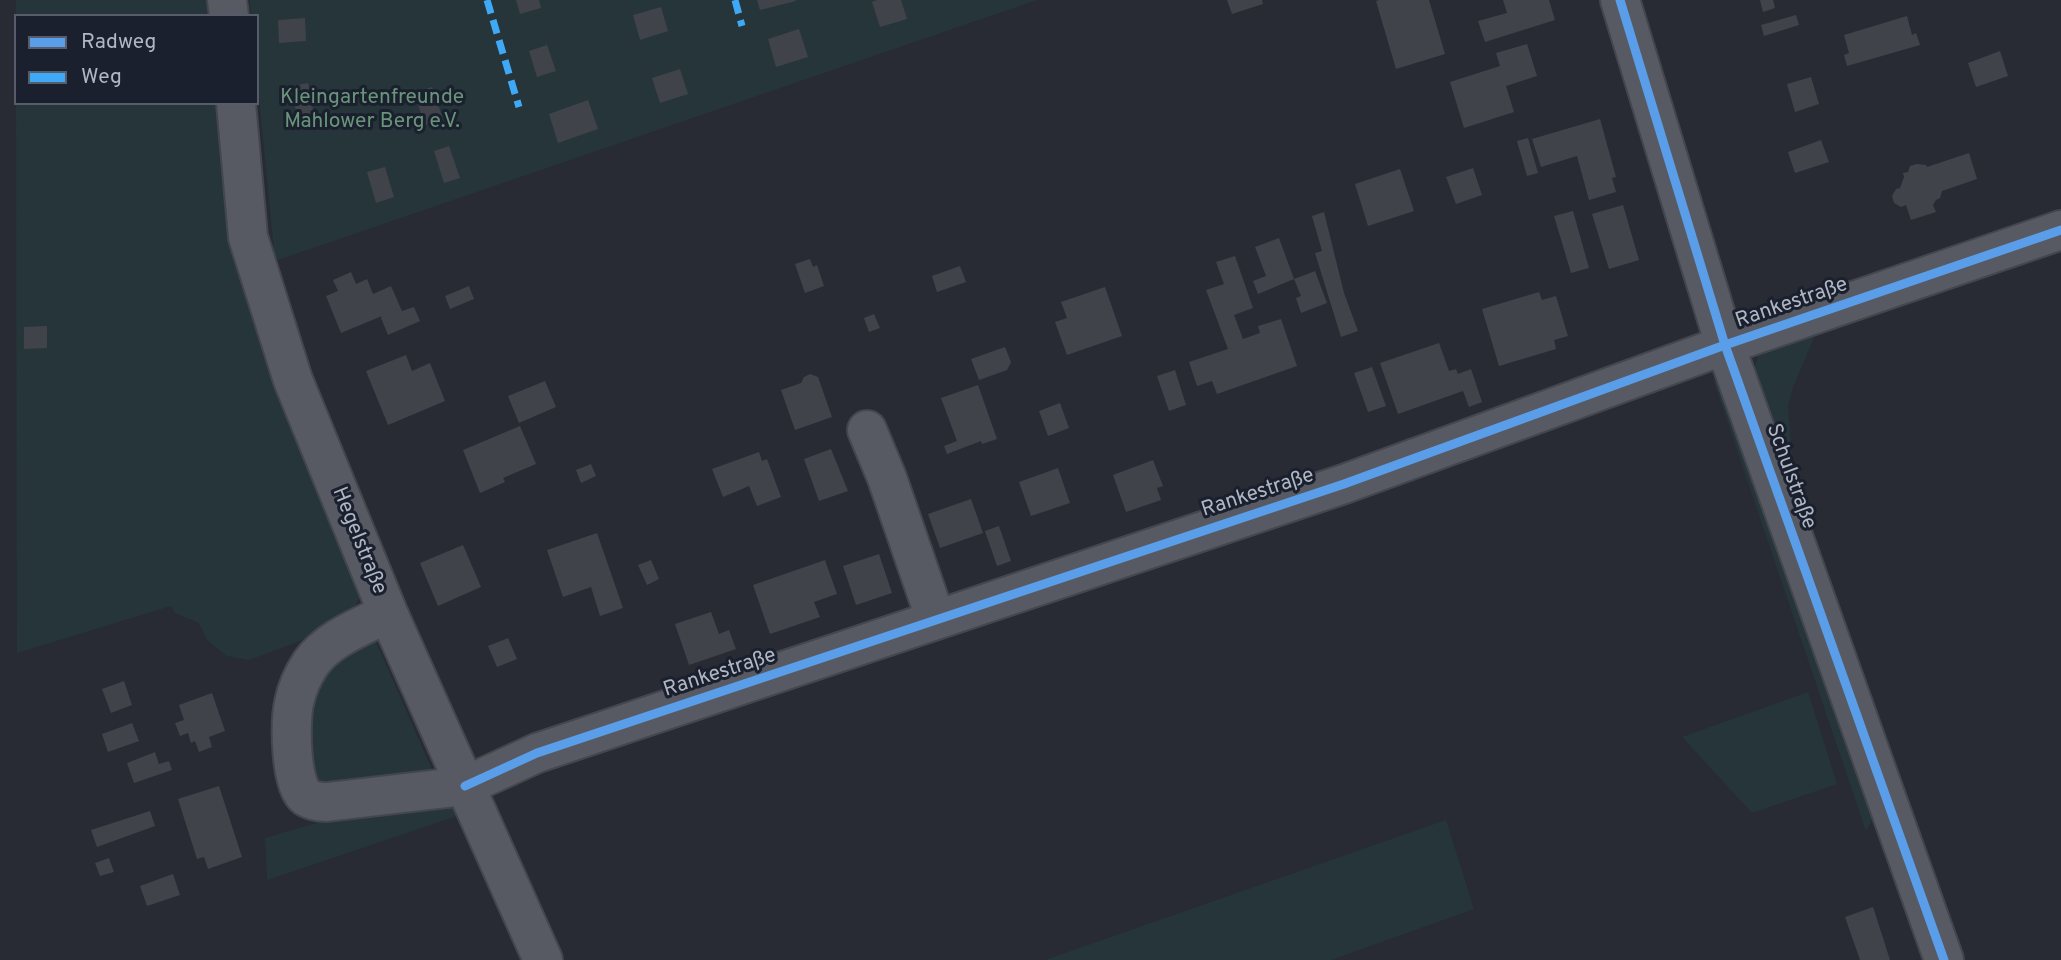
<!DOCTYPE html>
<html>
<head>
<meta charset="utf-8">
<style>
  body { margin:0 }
  #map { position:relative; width:2061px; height:960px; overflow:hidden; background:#282b34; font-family:Overpass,sans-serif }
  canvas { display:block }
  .legend { position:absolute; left:14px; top:14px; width:245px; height:91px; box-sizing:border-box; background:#1b202e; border:2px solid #575c6a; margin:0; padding:9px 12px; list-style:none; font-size:21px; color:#b1b6c5 }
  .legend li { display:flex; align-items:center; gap:14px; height:35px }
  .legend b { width:35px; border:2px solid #575c6a }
</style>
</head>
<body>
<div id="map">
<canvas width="2061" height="960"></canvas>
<ul class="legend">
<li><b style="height:9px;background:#5a9eea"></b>Radweg</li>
<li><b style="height:9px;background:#3fa9f5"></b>Weg</li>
</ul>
</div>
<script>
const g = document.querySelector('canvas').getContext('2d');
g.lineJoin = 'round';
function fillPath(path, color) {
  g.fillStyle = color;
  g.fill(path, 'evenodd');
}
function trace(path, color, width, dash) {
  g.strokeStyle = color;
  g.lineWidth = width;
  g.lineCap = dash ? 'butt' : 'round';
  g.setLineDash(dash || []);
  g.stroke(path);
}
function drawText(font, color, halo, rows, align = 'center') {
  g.font = font + ' Overpass,sans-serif';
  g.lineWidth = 6;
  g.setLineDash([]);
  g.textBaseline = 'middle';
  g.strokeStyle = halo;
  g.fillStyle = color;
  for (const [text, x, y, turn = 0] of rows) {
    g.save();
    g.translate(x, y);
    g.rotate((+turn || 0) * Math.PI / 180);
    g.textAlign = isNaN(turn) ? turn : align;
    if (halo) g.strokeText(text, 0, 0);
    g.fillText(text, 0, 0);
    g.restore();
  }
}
fillPath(new Path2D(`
  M16 0H215L217 16H16V90Z
  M250 0H1037L275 261 257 76V16H251Z
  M16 103H225L360 590 359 599 348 618 329 630 249 660 227 656 207 640 199 623 175 613 171 606 17 653Z
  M1820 324 1793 387 1788 406 1795 490 1754 379 1756 363 1763 344Z
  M1713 379 1724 387 1873 818 1866 831Z
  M375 639 433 772 324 789 304 764 300 737 320 667Z
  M1808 692 1837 784 1752 813 1682 737Z
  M452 804 457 816 267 880 265 838 362 810Z
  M1446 820 1474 909 1331 960H1045Z`), '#25353a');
fillPath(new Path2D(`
  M516 0H539L541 8 520 14Z
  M757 0H795L796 1 760 10Z
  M877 0H901L907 19 880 27 872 2Z
  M1227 0H1262L1263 4 1232 14Z
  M1379 0H1429L1445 54 1396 69 1376 1Z
  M1503 0H1549L1555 20 1485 42 1478 21 1507 13Z
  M1760 0H1773L1775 8 1763 12Z
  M661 7 668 31 640 40 633 15Z
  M1796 15 1799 25 1764 36 1761 25Z
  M1907 16 1912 35 1916 33 1920 45 1847 66 1844 55 1849 53 1844 35Z
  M305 18 306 41 279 43 278 20Z
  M799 29 808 57 776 67 768 39Z
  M1527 44 1537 76 1506 86 1514 112 1464 128 1450 82 1500 66 1496 53Z
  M547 45 556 71 537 77 529 51Z
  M2000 51 2008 76 1976 87 1968 63Z
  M680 69 688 94 660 103 652 78Z
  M1811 77 1819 104 1795 112 1787 84Z
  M308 83 314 115 297 118 292 86Z
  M432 87 443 119 425 125 414 93Z
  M588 100 598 129 558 143 549 114Z
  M1600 119 1616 177 1612 178 1616 192 1589 200 1577 156 1541 167 1532 139Z
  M1528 138 1538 173 1527 176 1517 141Z
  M1821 140 1829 162 1795 173 1788 152Z
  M449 146 460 178 444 183 434 151Z
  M1969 153 1977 179 1942 191 1940 198 1936 200 1933 205 1936 212 1911 220 1906 205 1901 207 1894 203 1892 196 1896 189 1900 188 1904 177 1903 173 1908 172 1910 166 1917 164 1926 165 1927 167Z
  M385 167 394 197 376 203 367 172Z
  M1473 168 1482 195 1456 204 1446 177Z
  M1400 169 1414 211 1368 226 1355 184Z
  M1623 205 1639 260 1609 269 1592 214Z
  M1573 211 1589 268 1571 273 1554 216Z
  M1324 212 1344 293 1358 331 1341 337 1315 253 1322 251 1312 216Z
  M1279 238 1294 279 1258 294 1253 281 1266 276 1255 247Z
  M1235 256 1253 308 1234 315 1243 339 1260 333 1258 326 1281 319 1297 366 1217 394 1212 381 1197 386 1189 362 1228 349 1206 290 1224 284 1216 262Z
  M810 259 813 267 817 265 824 286 805 293 795 264Z
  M960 266 966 282 937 292 932 276Z
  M1315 271 1327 303 1301 313 1296 298 1301 296 1294 279Z
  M351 272 356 284 367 279 373 294 391 286 402 311 414 307 420 321 388 335 381 318 382 316 341 333 326 296 338 291 333 280Z
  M469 286 474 299 450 309 445 296Z
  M1105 287 1122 336 1067 355 1055 322 1067 318 1061 302Z
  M1539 292 1542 300 1556 296 1568 336 1554 340 1556 349 1499 366 1482 309Z
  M874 314 880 328 869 332 864 318Z
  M47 326V348L24 349V327Z
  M1439 343 1449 371 1456 369 1458 374 1471 369 1482 402 1469 407 1463 391 1398 414 1380 363Z
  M1005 347 1011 362 1007 370 979 380 971 359Z
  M406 355 412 371 430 363 445 401 388 425 366 371Z
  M1372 367 1386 406 1368 412 1354 373Z
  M1175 370 1186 405 1169 411 1157 376Z
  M810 374 818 377 832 417 795 430 781 390 801 383 804 377Z
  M545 381 556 407 519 423 508 396Z
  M978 385 997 439 982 444 981 441 947 454 944 446 957 441 941 398Z
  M1060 403 1069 428 1048 436 1039 411Z
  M520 426 536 464 503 478 505 482 480 493 463 450Z
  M831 449 848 491 819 501 804 459Z
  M759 452 762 461 767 459 781 497 757 506 749 486 723 497 712 469Z
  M1153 460 1163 486 1157 488 1161 500 1126 512 1113 475Z
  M591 464 596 476 581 483 576 470Z
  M1058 468 1070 503 1031 516 1019 482Z
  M971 499 983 533 940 548 928 514Z
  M999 526 1011 561 997 566 985 531Z
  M597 533 623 608 600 616 591 587 563 597 547 550Z
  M463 545 481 587 438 606 420 563Z
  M879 554 892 593 856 605 843 566Z
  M651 560 659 579 647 585 638 565Z
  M825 560 837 594 814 602 820 617 770 634 753 585Z
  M711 612 719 634 729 630 736 649 689 665 675 624Z
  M508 638 517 659 497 667 488 646Z
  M124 681 132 705 111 713 102 689Z
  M212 693 225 731 209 737 212 747 199 752 195 741 191 743 188 733 180 736 175 723 184 720 179 705Z
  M132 723 139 741 108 752 102 734Z
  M155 752 159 764 169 761 172 770 134 783 127 763Z
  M219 786 242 857 208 869 204 857 197 859 178 799Z
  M150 811 155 826 97 847 91 830Z
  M109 858 114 872 100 876 95 863Z
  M173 874 180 895 147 906 140 886Z
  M1873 907 1884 941 1890 960H1860L1845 917Z`), '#41434b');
const minor = new Path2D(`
  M227 0 229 16
  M1620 0 1725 345 1944 960
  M236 103 248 237 293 380 388 613 543 960
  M867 430 887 478 936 620
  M388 613C361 627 329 638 311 663 303 675 297 688 294 703 290 722 290 785 306 797 312 801 320 802 327 802L465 786 537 753 1344 484 1725 345 2061 230`);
trace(minor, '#44464d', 42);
trace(minor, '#575a62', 38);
trace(new Path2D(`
  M487 0 519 107
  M735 0 742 26`), '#3fa9f5', 7, [14, 7]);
trace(new Path2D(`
  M1620 0 1725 345 1944 960
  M465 786 537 753 1344 484 1725 345 2061 230`), '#5a9eea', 9);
drawText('21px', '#69957a', '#1b202e', [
  ["Kleingartenfreunde",372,99],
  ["Mahlower Berg e.V.",372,123]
]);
drawText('21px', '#b1b6c5', '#1b202e', [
  ["Rankestraße",1792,304,-19],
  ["Schulstraße",1790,477,70],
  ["Rankestraße",1258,494,-18],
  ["Hegelstraße",358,541,68],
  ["Rankestraße",720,674,-18]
]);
</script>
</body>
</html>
